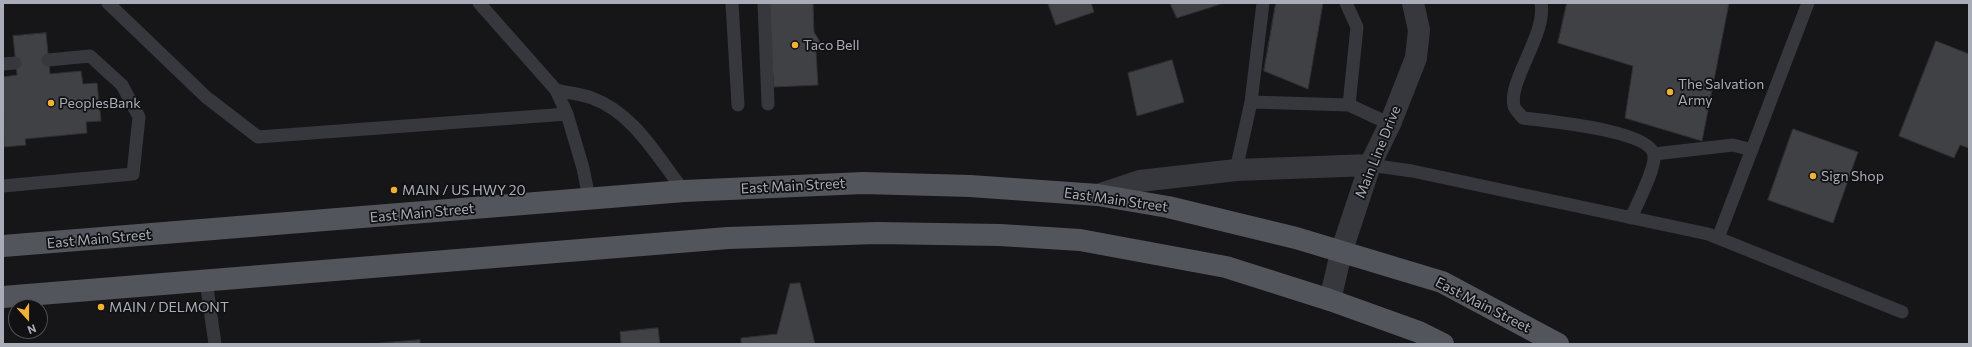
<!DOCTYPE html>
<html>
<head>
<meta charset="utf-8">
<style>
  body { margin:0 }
  #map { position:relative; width:1972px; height:347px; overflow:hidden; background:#161618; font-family:Commissioner,sans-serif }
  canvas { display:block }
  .frame { position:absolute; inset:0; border:4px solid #a8adb8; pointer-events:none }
  .north { position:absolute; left:8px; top:299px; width:40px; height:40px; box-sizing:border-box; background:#111113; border:1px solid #4d4f55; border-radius:50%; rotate:159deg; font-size:11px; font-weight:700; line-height:16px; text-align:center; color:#a8adb8 }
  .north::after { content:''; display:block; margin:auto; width:14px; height:18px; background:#f2b134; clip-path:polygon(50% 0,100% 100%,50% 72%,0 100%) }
</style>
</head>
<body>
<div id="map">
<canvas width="1972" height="347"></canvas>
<div class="frame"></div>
<div class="north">N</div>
</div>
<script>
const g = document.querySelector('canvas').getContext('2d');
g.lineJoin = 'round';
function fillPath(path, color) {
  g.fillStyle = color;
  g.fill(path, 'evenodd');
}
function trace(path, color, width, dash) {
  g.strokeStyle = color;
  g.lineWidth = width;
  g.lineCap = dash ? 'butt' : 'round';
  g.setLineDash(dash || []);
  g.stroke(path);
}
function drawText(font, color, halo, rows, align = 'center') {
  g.font = font + ' Commissioner,sans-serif';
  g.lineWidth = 3.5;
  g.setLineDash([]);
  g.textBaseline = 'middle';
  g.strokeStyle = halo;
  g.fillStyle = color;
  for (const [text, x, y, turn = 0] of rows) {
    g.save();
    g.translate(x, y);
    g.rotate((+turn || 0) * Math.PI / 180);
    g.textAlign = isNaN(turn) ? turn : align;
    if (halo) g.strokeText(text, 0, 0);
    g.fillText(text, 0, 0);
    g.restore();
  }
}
const building = new Path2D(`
  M768 3H813L814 32 820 42V48L816 52 818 85 774 87Z
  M1048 3H1091L1094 12 1056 25Z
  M1170 3H1224L1177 18Z
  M1276 3H1323L1308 89 1264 71Z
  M1567 3H1729L1702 141 1625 118 1633 66 1558 43Z
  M46 33 50 74 81 71 83 84 97 83 101 121 86 122 87 133 25 139 26 145 4 147 3 77 17 75 13 36Z
  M1936 41 1969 54V148L1960 145 1954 158 1899 136Z
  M1172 60 1184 102 1137 116 1128 73Z
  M1793 129 1858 152 1833 223 1768 200Z
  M800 283 815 344H741V338L777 334 790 284Z
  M658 328 660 344H621L620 332Z
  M420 340V344H368Z`);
fillPath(building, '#404145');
trace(building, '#303034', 1);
trace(new Path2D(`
  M108 3 206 97 258 137 567 114
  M479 3 556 90 567 114 583 168 589 198
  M732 3 738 105
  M764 3 768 104
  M1541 3C1547 34 1508 80 1514 106 1515 110 1520 114 1523 118 1545 121 1650 130 1654 155 1656 168 1637 204 1631 218
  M3 64 15 63
  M556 90C568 93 581 94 592 98 635 114 657 157 684 191
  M1251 102 1349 105 1357 27 1346 3
  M1349 105 1390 124
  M1654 154 1733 145 1752 150
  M1370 165 1412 171 1708 234 1902 312
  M1236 170 1251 102 1263 3
  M3 186 133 174 139 117 122 85 90 56 48 60
  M1718 238 1808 3
  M206 281 215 344`), '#37383d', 13);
trace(new Path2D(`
  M1098 195 1140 181 1236 170 1370 165
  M1330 300 1341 253 1370 165 1390 124 1416 58 1419 30 1413 3`), '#37383d', 22);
trace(new Path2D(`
  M3 246 684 191 863 183 970 186 1098 195 1168 207 1296 238 1442 282 1558 344
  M3 297 728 238 877 233 1000 235 1080 240 1226 267 1330 300 1419 332 1443 344`), '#53555c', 22);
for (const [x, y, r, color] of [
  [795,45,4,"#f2b134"],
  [1670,92,4,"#f2b134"],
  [51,103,4,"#f2b134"],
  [1813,176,4,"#f2b134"],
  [394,190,4,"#f2b134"],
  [101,307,4,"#f2b134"]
]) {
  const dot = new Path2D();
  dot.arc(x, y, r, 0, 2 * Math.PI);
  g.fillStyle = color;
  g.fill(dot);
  trace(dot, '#111113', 1.5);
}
drawText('14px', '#a8adb8', '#111113', [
  ["Taco Bell",803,45],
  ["The Salvation",1678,84],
  ["Army",1678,100],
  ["PeoplesBank",59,103],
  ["Sign Shop",1821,176],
  ["MAIN / US HWY 20",402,190],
  ["MAIN / DELMONT",109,307]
], 'left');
drawText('14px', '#a8adb8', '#111113', [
  ["Main Line Drive",1378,152,-68],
  ["East Main Street",793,186,-3],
  ["East Main Street",1116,200,8],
  ["East Main Street",422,213,-5],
  ["East Main Street",99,239,-5],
  ["East Main Street",1483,305,27]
]);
</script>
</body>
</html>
